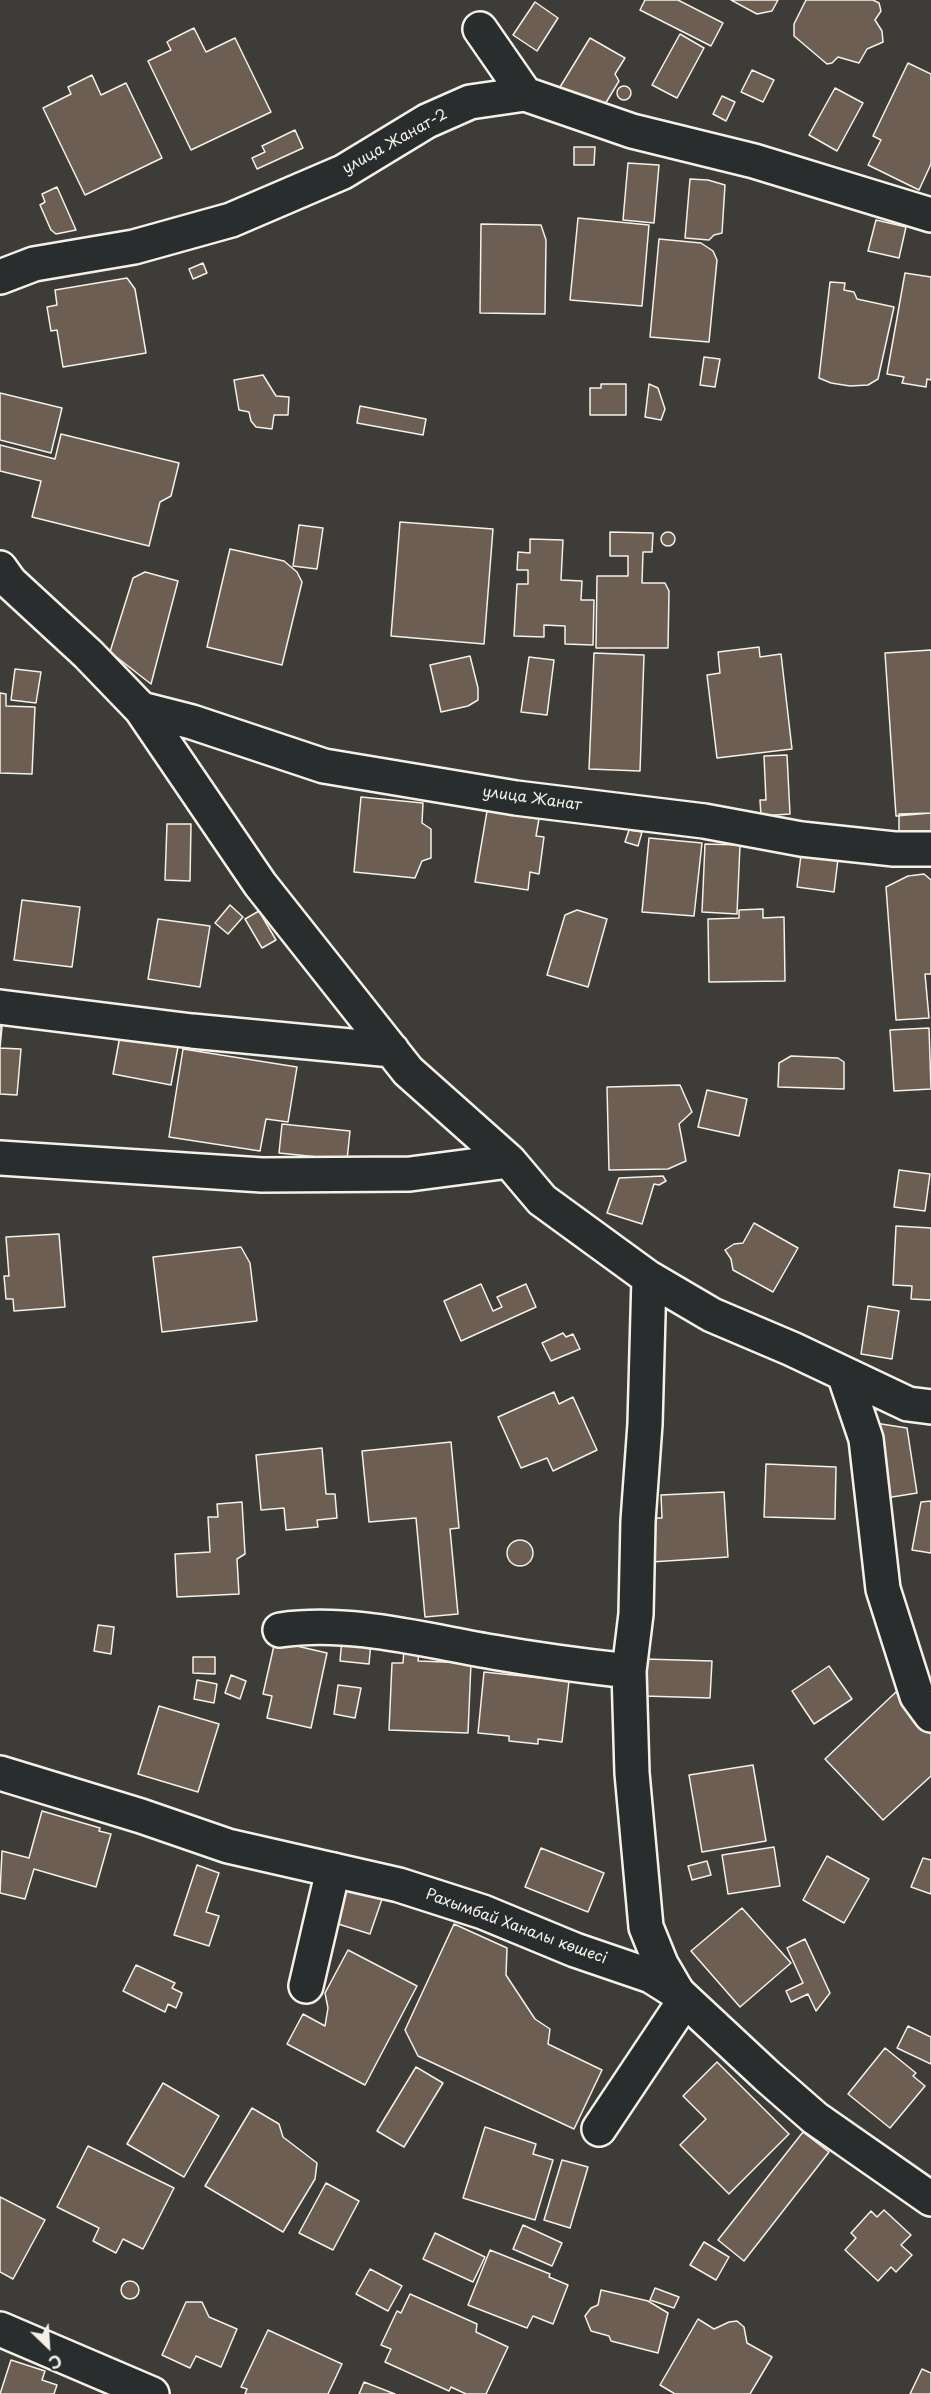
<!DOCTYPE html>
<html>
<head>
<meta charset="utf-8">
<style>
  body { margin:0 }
  #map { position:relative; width:931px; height:2394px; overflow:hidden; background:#3e3c39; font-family:"Playpen Sans",sans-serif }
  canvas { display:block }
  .north { position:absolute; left:18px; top:2316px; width:60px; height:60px; -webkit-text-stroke:4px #2a2d2e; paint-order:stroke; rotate:155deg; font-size:16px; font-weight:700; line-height:24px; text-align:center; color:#f4f1e8 }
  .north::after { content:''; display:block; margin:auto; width:21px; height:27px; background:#f4f1e8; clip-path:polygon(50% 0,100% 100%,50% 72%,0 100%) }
</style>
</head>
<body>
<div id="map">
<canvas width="931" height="2394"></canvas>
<div class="north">С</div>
</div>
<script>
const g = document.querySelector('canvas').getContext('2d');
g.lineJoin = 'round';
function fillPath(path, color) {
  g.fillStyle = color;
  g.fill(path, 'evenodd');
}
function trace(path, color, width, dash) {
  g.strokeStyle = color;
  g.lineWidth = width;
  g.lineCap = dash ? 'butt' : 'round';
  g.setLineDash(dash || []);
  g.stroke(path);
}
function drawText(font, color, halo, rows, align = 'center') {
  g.font = font + ' "Playpen Sans",sans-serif';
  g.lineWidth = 6;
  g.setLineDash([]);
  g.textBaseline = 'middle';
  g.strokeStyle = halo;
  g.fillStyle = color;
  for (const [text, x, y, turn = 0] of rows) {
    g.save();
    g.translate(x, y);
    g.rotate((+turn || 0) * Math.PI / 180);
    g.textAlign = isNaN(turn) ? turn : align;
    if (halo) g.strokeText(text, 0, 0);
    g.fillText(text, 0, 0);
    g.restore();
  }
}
const building = new Path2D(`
  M645 0H678L723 23 711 46 640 10Z
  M731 0H778L772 11 757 14Z
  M806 0H873L879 3 881 11 875 20 882 31 883 42 867 49 859 63 838 57 832 63 827 64 794 36V24Z
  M535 2 558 18 537 51 513 35Z
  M194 28 206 52 235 38 271 112 191 150 148 61 171 50 167 42 170 40Z
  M680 34 704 48 677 98 652 85Z
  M590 38 625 58 615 74 619 81 601 111 560 87Z
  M908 63 931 74V164L919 190 868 165 881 140 873 136Z
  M752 70 774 80 763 102 741 92Z
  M92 75 101 95 126 83 162 158 85 195 43 108 71 94 68 87Z
  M617 93a7 7 0 1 1 14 0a7 7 0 1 1-14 0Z
  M835 88 863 103 837 151 809 135Z
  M722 96 735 102 726 121 713 114Z
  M295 130 303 148 257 169 252 158 265 152 262 146Z
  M574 147H595L594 165H574Z
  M628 163 659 165 654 223 623 220Z
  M690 179 708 180 725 185 722 233 714 235 709 240 685 238Z
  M57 187 76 230 56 234 51 230 40 205 45 202 42 194Z
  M578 218 649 225 642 306 570 300Z
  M876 220 906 227 899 258 868 251Z
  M481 224 541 225 546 240 545 314 480 313Z
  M659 239 701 243 713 251 717 260 709 342 650 337Z
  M203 263 207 273 193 279 189 269Z
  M905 273 931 277V380L927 379 926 387 902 383 904 377 887 374Z
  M127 278 135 289 146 353 63 367 57 330 51 331 47 307 57 305 55 290Z
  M830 282 845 283 844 290 854 292 857 299 894 307 878 379 868 385 850 386 831 383 819 378Z
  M704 357 720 359 715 387 700 385Z
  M263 375 276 396 289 397 288 415H274L272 429 256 427 251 421 249 412 239 410 234 380Z
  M601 384H626V415H590V388H601Z
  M649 384 658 388 665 409 661 420 645 417Z
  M0 393 62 408 51 453 0 440Z
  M360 406 426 419 423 435 357 423Z
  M61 434 179 463 171 496 160 502 149 546 32 517 41 481 0 471V445L55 459Z
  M400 522 493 529 484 644 391 636Z
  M299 525 323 528 317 569 293 566Z
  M661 539a7 7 0 1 1 14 0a7 7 0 1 1-14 0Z
  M610 532 653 533 652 552H643L642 583H665L669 591 668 648H596L597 576H628V556H610Z
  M530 539 563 540 561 580 582 581 581 600H594L593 645 565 644V626L544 625V637L514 636 517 584H528V570H517L518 552 530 553Z
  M230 549 284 561 297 572 302 582 282 665 207 647Z
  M145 572 178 581 151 684 110 652 133 578Z
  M759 647 760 657 781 654 792 749 717 758 707 675 720 673 718 652Z
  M931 650V813L896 816 885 653Z
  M594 653 644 655 640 771 589 769Z
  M470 656 478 688V700L468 706 441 712 430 665Z
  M529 657 554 660 547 715 521 712Z
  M15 669 41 672 36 703 11 700Z
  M0 693 6 694V706L35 707 32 774 0 773Z
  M787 755 790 814 761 816 760 800H766L764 756Z
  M361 797 423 803 422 823 431 829V858L422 861 415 878 354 872Z
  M487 811 539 819 536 836 544 837 539 874 530 872 528 890 475 882Z
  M931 813V834L899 835V814Z
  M167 824H191L190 881 165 880Z
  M629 830 642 832 638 846 625 842Z
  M649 838 702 843 694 916 642 912Z
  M705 844 740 845 737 914 702 912Z
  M801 855 838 859 834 892 797 887Z
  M924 874 931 880V974H925L929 1018 896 1020 886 887 908 876Z
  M22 900 80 907 72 967 14 960Z
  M230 905 243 917 228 934 215 923Z
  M763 909V918L784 917 785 981 709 982 708 919 739 918V910Z
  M577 910 607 919 588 987 547 975 565 915Z
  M259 911 276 940 262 948 245 919Z
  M158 919 210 926 200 987 148 979Z
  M0 1026 2 1027 0 1048 21 1049 17 1095 0 1094Z
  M929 1028 931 1089 894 1091 890 1030Z
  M120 1036 178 1047 171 1085 113 1074Z
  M183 1049 297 1067 288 1122 266 1119 260 1151 169 1137Z
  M791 1056 838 1058 844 1062V1089L778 1087 779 1063Z
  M680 1085 692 1112 679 1124 686 1161 668 1169 609 1170 607 1087Z
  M707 1090 747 1099 739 1136 698 1127Z
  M282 1124 350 1131 347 1160 279 1153Z
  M899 1170 930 1174 925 1211 894 1207Z
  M663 1176 666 1181 659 1185 654 1184 642 1224 607 1213 619 1178Z
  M754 1223 798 1248 773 1292 733 1270 731 1259 725 1250 734 1244 743 1243Z
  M896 1226 931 1228V1300L911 1299 912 1286 893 1285Z
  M59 1234 65 1307 14 1311 13 1299H6L4 1276H9L6 1237Z
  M241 1247 250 1263 257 1321 162 1332 153 1257Z
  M481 1284 493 1311 502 1307 497 1297 526 1284 536 1307 461 1341 444 1301Z
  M868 1306 899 1311 892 1359 861 1354Z
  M563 1333 566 1337 573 1334 580 1349 551 1361 542 1343Z
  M554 1392 559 1404 573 1397 597 1450 553 1471 547 1458 521 1468 498 1417Z
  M875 1423 907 1428 917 1493 886 1498Z
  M451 1442 459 1528 450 1529 458 1614 425 1617 416 1518 369 1522 362 1451Z
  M322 1448 326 1494H335L337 1518 317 1520 318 1527 286 1530 284 1508 261 1510 256 1455Z
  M766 1464 836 1467 835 1519 764 1517Z
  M724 1492 728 1557 651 1562 648 1518H662L661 1495Z
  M931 1501V1553L912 1550 921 1502Z
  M242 1502 245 1554 237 1559 239 1594 177 1597 175 1554 210 1552 208 1517H218L217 1504Z
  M507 1553a13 13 0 1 1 26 0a13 13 0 1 1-26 0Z
  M98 1625 114 1627 111 1654 94 1651Z
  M342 1639 371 1642 369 1664 340 1661Z
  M275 1641 327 1653 311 1728 267 1718 272 1696 263 1694Z
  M404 1649 419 1650 418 1661 471 1663 468 1733 389 1730 392 1663H403Z
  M193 1657H215V1674L193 1673Z
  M645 1659 712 1661 710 1698 644 1696Z
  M829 1666 852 1699 814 1724 792 1691Z
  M484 1672 569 1681 562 1742 538 1739V1744L509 1741V1736L478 1733Z
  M231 1675 246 1681 240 1699 225 1693Z
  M197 1680 217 1684 214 1703 194 1699Z
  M338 1685 361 1688 355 1718 334 1714Z
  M896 1692 931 1728V1776L883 1820 825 1759Z
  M159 1706 219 1724 198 1792 138 1774Z
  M753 1765 766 1841 702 1852 689 1775Z
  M42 1811 100 1828 99 1831 111 1834 96 1887 34 1869 25 1899 0 1893 2 1851 29 1858Z
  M774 1847 780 1886 728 1894 722 1855Z
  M541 1848 604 1873 588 1912 525 1887Z
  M827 1856 869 1879 844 1923 803 1900Z
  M923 1858 931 1860V1894L911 1887Z
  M707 1861 711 1875 692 1880 688 1866Z
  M197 1865 219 1873 206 1912 219 1916 209 1946 174 1935Z
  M347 1887 382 1899 370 1934 335 1923Z
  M742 1908 791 1963 740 2007 691 1951Z
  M454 1924 507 1948 506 1975 535 2019 550 2029 548 2044 602 2070 574 2129 418 2056 405 2030Z
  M805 1939 830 1993 816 2011 808 1994 791 2002 786 1991 803 1983 787 1948Z
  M348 1950 417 1986 365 2085 287 2044 303 2014 325 2026 328 2008 325 1993Z
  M136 1965 175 1983 172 1988 182 1993 176 2008 168 2004 165 2012 123 1991Z
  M908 2026 931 2037V2064L897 2048Z
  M885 2048 916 2073 913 2076 925 2086 890 2128 848 2094Z
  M717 2062 789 2134 729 2194 680 2145 706 2119 683 2096Z
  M416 2067 443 2083 404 2147 377 2131Z
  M163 2083 219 2116 184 2177 127 2144Z
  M252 2108 279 2124 283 2137 317 2163 315 2179 283 2232 205 2186Z
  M485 2127 536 2144 533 2154 553 2160 535 2220 463 2198Z
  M803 2132 829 2152 744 2261 718 2240Z
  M88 2146 174 2188 143 2249 123 2239 116 2253 93 2241 99 2228 57 2207Z
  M562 2160 588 2167 570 2228 544 2220Z
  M326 2183 359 2201 333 2250 299 2233Z
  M0 2197 45 2220 13 2279 0 2272Z
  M884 2210 911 2235 901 2245 912 2255 896 2272 891 2267 878 2281 845 2250 856 2238 851 2233 871 2211 877 2217Z
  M523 2225 562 2243 552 2266 513 2249Z
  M435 2233 485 2257 473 2282 423 2259Z
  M704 2242 729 2257 716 2280 690 2265Z
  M490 2250 550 2274 549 2277 568 2285 553 2324 533 2316 527 2328 468 2305Z
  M370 2269 402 2286 388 2311 356 2294Z
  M121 2290a9 9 0 1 1 18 0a9 9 0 1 1-18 0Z
  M655 2288 679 2297 674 2308 650 2300Z
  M601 2290 648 2301 668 2313 658 2353 611 2341 609 2336 591 2331 585 2316 591 2308 598 2305Z
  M410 2294 477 2324 476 2332 508 2347 486 2394H466L451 2387 449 2391 385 2362 391 2349 381 2345 397 2311 401 2313Z
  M186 2302H202L209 2317 237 2329 221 2367 196 2356 190 2368 162 2355Z
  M698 2319 714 2329 729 2322 737 2321 744 2327 747 2343 772 2357 750 2394H675L660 2385Z
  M268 2330 342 2364 328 2394H245L247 2389 241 2387Z
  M11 2360 45 2371 42 2380 57 2385 54 2394H0Z
  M922 2369 931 2373V2394H910Z
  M364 2382 395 2394H359Z`);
fillPath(building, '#6d5e54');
trace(building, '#f4f1e8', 1.5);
const minor = new Path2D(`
  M480 29 525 94
  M0 277 34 264 134 247 231 220 343 172 427 121 470 102 525 94 632 131 754 161 931 215
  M0 568 10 582 88 654 141 709 260 884 408 1071 509 1161 542 1200 649 1278 712 1315 792 1349 908 1404 931 1407
  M141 709 192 722 324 766 516 798 704 821 801 839 894 849H931
  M0 1007 192 1031 392 1050
  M0 1158 262 1175 410 1174 509 1161
  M649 1278 645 1424 638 1521 636 1614 629 1671 632 1773 646 1927 661 1964 678 1993
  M844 1374 866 1439 883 1589 917 1696 931 1715
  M280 1630C350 1620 423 1640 493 1652 538 1660 583 1666 629 1671
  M306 1986 333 1870
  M599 2129 685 2000
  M0 2329 152 2394`);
const tertiary = new Path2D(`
  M0 1773 141 1816 228 1846 399 1885 483 1912 575 1950 651 1976 678 1993 767 2076 815 2118 931 2199`);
trace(minor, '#f4f1e8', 38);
trace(tertiary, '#f4f1e8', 38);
trace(minor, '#2a2d2e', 33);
trace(tertiary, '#2a2d2e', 33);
drawText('15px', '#f4f1e8', '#2a2d2e', [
  ["улица Жанат-2",395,142,-29],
  ["улица Жанат",532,799,8],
  ["Рахымбай Ханалы көшесі",516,1927,20]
]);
</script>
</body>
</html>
